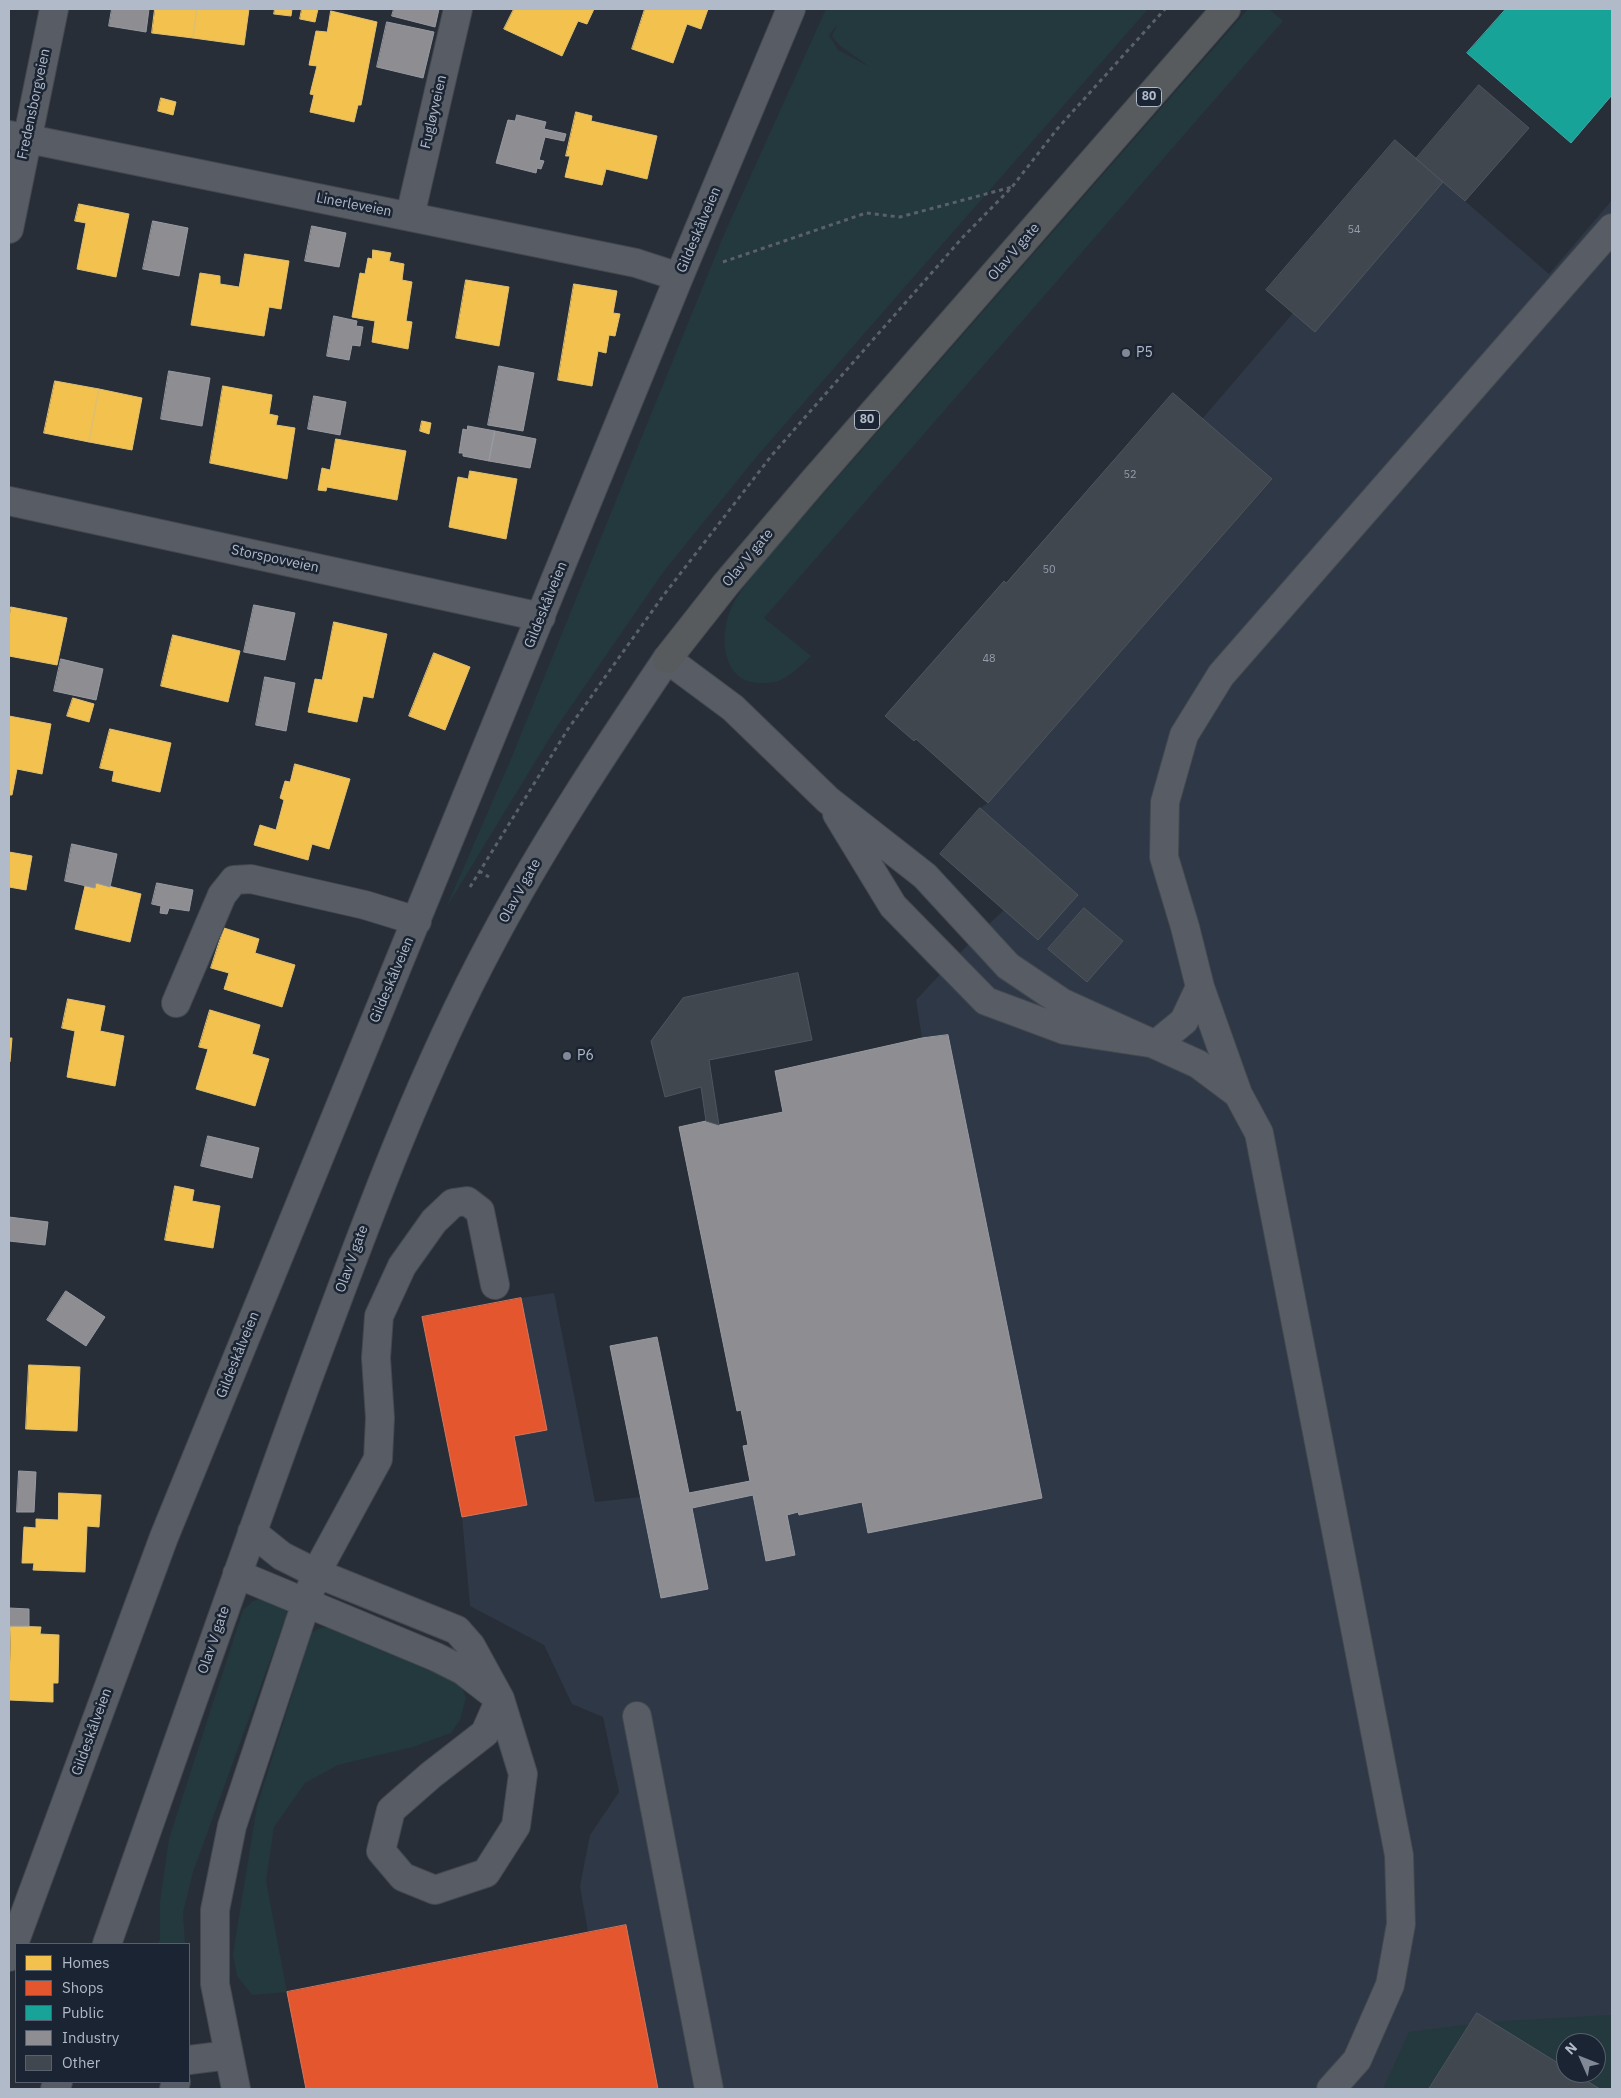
<!DOCTYPE html>
<html>
<head>
<meta charset="utf-8">
<style>
  body { margin:0 }
  #map { position:relative; width:1621px; height:2098px; overflow:hidden; background:#272e37; font-family:"IBM Plex Sans",sans-serif }
  canvas { display:block }
  .frame { position:absolute; inset:0; border:10px solid #b1bac9; pointer-events:none }
  .legend { position:absolute; left:15px; top:1943px; width:175px; height:140px; box-sizing:border-box; background:#1a2432; border:1px solid #56606e; margin:0; padding:6px 9px; list-style:none; font-size:15px; color:#b1bac9 }
  .legend li { display:flex; align-items:center; gap:10px; height:25px }
  .legend b { width:25px; border:1px solid #56606e }
  .north { position:absolute; left:1556px; top:2033px; width:50px; height:50px; box-sizing:border-box; background:#1a2432; border:1px solid #56606e; border-radius:50%; rotate:314deg; font-size:14px; font-weight:700; line-height:20px; text-align:center; color:#b1bac9 }
  .north::after { content:''; display:block; margin:auto; width:18px; height:22px; background:#818996; clip-path:polygon(50% 0,100% 100%,50% 72%,0 100%) }
</style>
</head>
<body>
<div id="map">
<canvas width="1621" height="2098"></canvas>
<div class="frame"></div>
<ul class="legend">
<li><b style="height:14px;background:#f2c14e"></b>Homes</li>
<li><b style="height:14px;background:#e4572e"></b>Shops</li>
<li><b style="height:14px;background:#17a398"></b>Public</li>
<li><b style="height:14px;background:#8d8d92"></b>Industry</li>
<li><b style="height:14px;background:#41474f"></b>Other</li>
</ul>
<div class="north">N</div>
</div>
<script>
const g = document.querySelector('canvas').getContext('2d');
g.lineJoin = 'round';
function fillPath(path, color) {
  g.fillStyle = color;
  g.fill(path, 'evenodd');
}
function trace(path, color, width, dash) {
  g.strokeStyle = color;
  g.lineWidth = width;
  g.lineCap = dash ? 'butt' : 'round';
  g.setLineDash(dash || []);
  g.stroke(path);
}
function drawText(font, color, halo, rows, align = 'center') {
  g.font = font + ' "IBM Plex Sans",sans-serif';
  g.lineWidth = 5;
  g.setLineDash([]);
  g.textBaseline = 'middle';
  g.strokeStyle = halo;
  g.fillStyle = color;
  for (const [text, x, y, turn = 0] of rows) {
    g.save();
    g.translate(x, y);
    g.rotate((+turn || 0) * Math.PI / 180);
    g.textAlign = isNaN(turn) ? turn : align;
    if (halo) g.strokeText(text, 0, 0);
    g.fillText(text, 0, 0);
    g.restore();
  }
}
fillPath(new Path2D(`
  M1443 182 1549 274 1612 200V2089H658L626 1926 588 1932 580 1886 590 1835 619 1792 603 1717 572 1704 544 1645 470 1606 462 1517 521 1298 554 1293 595 1502 762 1484 922 1038 916 1000 978 934 1004 910 940 854 980 808 988 803 1272 480 1202 419 1293 313ZM1566 2043H1596V2073H1566Z`), '#2e3847');
fillPath(new Path2D(`
  M826 9H1148L758 455 664 571 554 731 446 908 511 759 723 237ZM837 25 832 36 839 45 870 67 838 50 829 35Z
  M1248 9H1271L1270 10 1283 21 764 618 811 656C802 665 792 674 781 680 774 683 767 683 759 683 722 682 720 637 730 611 738 589 774 551 790 532Z
  M268 1596 284 1603 287 1614 193 1872 183 1913 185 1944H158L160 1939V1902L169 1839 243 1610 253 1601Z
  M333 1627 352 1634 461 1684 466 1698 460 1720 451 1733 413 1747 338 1765 305 1783 274 1827 266 1881 287 1992 252 1995 237 1976 233 1954 257 1806 312 1632 321 1628Z
  M1612 2015V2089H1383L1409 2032 1487 2022ZM1566 2043H1596V2073H1566Z`), '#24393d');
const homes = new Path2D(`
  M155 9H197L193 38 152 33Z
  M197 9H249L244 45 193 38Z
  M275 9H292L291 16 274 14Z
  M302 9H318L315 22 300 19Z
  M514 9H594L587 24 578 21 562 56 504 29Z
  M645 9H708L701 29 687 24 673 63 632 49Z
  M331 11 377 22 361 105H358L354 122 310 112 314 95 310 94 317 66 309 65 316 31 327 32Z
  M161 98 176 102 173 115 158 111Z
  M576 112 592 116 591 121 657 136 647 179 606 169 602 185 565 177 570 156H566Z
  M79 204 129 214 116 277 77 269 86 223 75 221Z
  M373 250 391 253 389 261 404 264 402 280 412 282 406 321 412 322 408 349 372 342 375 321 352 317 360 273 365 274 368 258 372 259Z
  M245 254 289 261 281 309 269 307 264 336 191 325 200 273 220 276V284L239 287Z
  M466 280 509 287 499 346 456 338Z
  M574 284 617 291 613 313 620 314 615 336 609 335 606 353 598 351 592 386 558 380Z
  M55 381 99 389 89 442 44 433Z
  M223 386 272 395 269 414 278 416 276 425 295 428 287 479 210 463Z
  M99 389 142 398 132 450 89 442Z
  M422 421 431 423 429 434 420 431Z
  M336 439 406 451 397 500 327 487 326 491 318 490 322 468 330 470Z
  M470 471 517 479 506 539 449 527 458 477 468 479Z
  M11 607 67 618 57 665 9 656V620Z
  M334 622 387 634 373 698 363 696 357 722 308 712 315 679 322 680Z
  M173 635 240 651 228 702 161 686Z
  M434 653 470 667 445 730 409 716Z
  M73 698 94 704 89 722 67 716Z
  M9 716 51 724 42 774 17 769 12 795H9Z
  M110 729 171 743 160 792 112 781 114 771 100 768Z
  M295 764 350 779 329 849 312 844 308 860 254 845 260 825 276 830 284 800 280 798 285 781 290 782Z
  M9 852 32 856 26 890 9 887Z
  M96 883 141 894 130 942 75 929 85 886 95 888Z
  M224 928 259 939 255 953 295 965 282 1007 224 989 229 973 211 968Z
  M68 999 105 1006 100 1031 124 1036 115 1086 67 1077 75 1031 62 1028Z
  M210 1010 260 1025 252 1054 269 1059 255 1106 196 1089 208 1049 199 1047Z
  M9 1038H12L10 1062H9Z
  M175 1186 194 1190 192 1201 220 1206 213 1248 165 1240Z
  M29 1365 80 1367 77 1431 26 1429Z
  M59 1493 101 1495 99 1527 87 1526 85 1572 33 1570 34 1563H22L24 1527 36 1528V1519L58 1520Z
  M11 1626 41 1627 40 1634 59 1635 58 1683H53V1702L9 1700Z`);
fillPath(homes, '#f2c14e');
trace(homes, '#debf73', 1);
const shops = new Path2D(`
  M521 1298 547 1430 514 1436 527 1505 462 1517 422 1317Z
  M626 1925 658 2089H306L287 1992Z`);
fillPath(shops, '#e4572e');
trace(shops, '#d5755c', 1);
const public = new Path2D(`
  M1506 9H1612V95L1571 143 1467 53Z`);
fillPath(public, '#17a398');
trace(public, '#45aaa7', 1);
const industry = new Path2D(`
  M112 9H149L146 32 109 26Z
  M394 9H439L435 27 392 16Z
  M387 22 434 32 423 78 377 67Z
  M517 115 546 122 544 129 566 134 564 141 545 137 539 160 544 161 541 169 537 168 536 173 496 163 508 120 515 121Z
  M153 221 188 228 179 276 143 269Z
  M312 226 346 233 339 267 305 261Z
  M334 316 357 321 356 326 363 327 360 346 352 345 349 360 327 356Z
  M499 366 534 373 523 431 488 425Z
  M169 371 210 378 202 426 161 419Z
  M314 396 346 402 340 435 308 429Z
  M468 426 495 431 489 461 463 456V453H459L463 429 467 430Z
  M495 431 536 439 530 468 489 461Z
  M254 605 295 613 285 660 244 652Z
  M61 659 103 669 96 700 54 691Z
  M265 677 295 683 286 731 256 725Z
  M72 844 117 854 110 887 96 883 95 888 65 881Z
  M157 883 193 890 189 911 169 908 167 914 160 913 161 906 152 904Z
  M948 1035 1042 1498 868 1533 862 1502 799 1515 798 1512 787 1515 795 1555 766 1561 753 1495 692 1508 708 1589 661 1598 610 1346 657 1337 689 1493 750 1481 743 1446 748 1445 741 1410 737 1411 679 1127 706 1121 719 1125 783 1112 775 1071 922 1038Z
  M208 1136 259 1148 252 1178 201 1166Z
  M9 1217 48 1222 45 1245 9 1241Z
  M66 1291 105 1317 86 1346 47 1320Z
  M19 1471 36 1472 34 1512H17Z
  M9 1608 29 1609V1626H9Z`);
fillPath(industry, '#8d8d92');
trace(industry, '#989aa2', 1);
const building = new Path2D(`
  M1479 85 1529 128 1465 201 1416 159Z
  M1395 140 1443 182 1315 332 1266 290Z
  M1173 393 1272 479 988 803 916 739 914 741 885 716 1004 581 1006 583Z
  M980 808 1078 895 1038 940 940 854Z
  M1084 908 1123 941 1087 982 1048 949Z
  M798 973 812 1040 709 1060 719 1125 706 1121 701 1087 665 1097 651 1041 683 998Z
  M1477 2013 1566 2068V2073H1574L1600 2089H1429Z`);
fillPath(building, '#41474f');
trace(building, '#4f555f', 1);
const minor = new Path2D(`
  M9 135 636 263 679 277
  M410 216 458 9
  M9 229 54 9
  M9 501 541 617
  M837 814 893 906 986 1001 1064 1030 1156 1044 1184 1021 1200 987 1185 927 1164 857 1165 802 1184 735 1221 675 1612 228
  M1200 987 1238 1094
  M176 1003 222 895 234 880 251 879 365 905 417 921
  M252 1532 282 1556 316 1573 457 1630 471 1646 500 1699 523 1774 516 1826 486 1873 435 1890 403 1877 381 1851 391 1810 431 1775 485 1733 500 1699
  M237 1574 436 1657 462 1670 493 1694
  M637 1716 709 2089
  M107 1944C173 1757 238 1570 306 1384 362 1234 416 1083 492 941 544 843 605 751 667 659L733 708 828 800 925 876 1008 966 1063 1003 1198 1064 1238 1094 1259 1133 1399 1855 1401 1924 1390 1985 1357 2060 1331 2089
  M9 1957 164 1537 679 277 791 9
  M189 2060 229 2055
  M55 2089 58 2082
  M174 2089 176 2082
  M236 2089 215 1984V1910L232 1826 316 1573 378 1459 380 1418 376 1358 379 1316 402 1266 434 1221 453 1203 467 1201 480 1211 495 1285`);
const highway = new Path2D(`
  M667 659 726 584 812 483 1226 9`);
trace(minor, '#44484f', 30);
trace(highway, '#444a52', 30);
trace(new Path2D(`
  M723 262 866 213 900 217 1012 187
  M479 871 489 877
  M470 887 568 729 663 596 772 455 963 237 1012 187 1058 128 1165 9`), '#5b6168', 3, [4, 4]);
trace(minor, '#585c64', 28);
trace(highway, '#585b5e', 28);
for (const [x, y, r, color] of [
  [1126,353,5,"#818996"],
  [567,1056,5,"#818996"]
]) {
  const dot = new Path2D();
  dot.arc(x, y, r, 0, 2 * Math.PI);
  g.fillStyle = color;
  g.fill(dot);
  trace(dot, '#1a2432', 2);
}
drawText('11px', '#959daa', null, [
  ["54",1354,230],
  ["52",1130,475],
  ["50",1049,570],
  ["48",989,659]
]);
for (const [x, y, w] of [
  [1149,97,25],
  [867,420,25]
]) {
  const box = new Path2D();
  box.roundRect(x - w / 2, y - 9.5, w, 19, 4);
  g.fillStyle = '#1a2432';
  g.fill(box);
  trace(box, '#b1bac9', 1);
}
drawText('bold 12px', '#b1bac9', null, [
  ["80",1149,97],
  ["80",867,420]
]);
drawText('14px', '#b1bac9', '#1a2432', [
  ["Fredensborgveien",34,104,-78],
  ["Fugløyveien",434,112,-77],
  ["Linerleveien",354,205,11],
  ["Gildeskålveien",699,230,-67],
  ["Olav V gate",1014,252,-49],
  ["Olav V gate",748,558,-50],
  ["Storspovveien",275,559,12],
  ["Gildeskålveien",546,605,-68],
  ["Olav V gate",520,891,-61],
  ["Gildeskålveien",392,980,-67],
  ["Olav V gate",352,1259,-70],
  ["Gildeskålveien",238,1355,-68],
  ["Olav V gate",214,1640,-71],
  ["Gildeskålveien",92,1732,-70]
]);
drawText('14px', '#b1bac9', '#1a2432', [
  ["P5",1136,353],
  ["P6",577,1056]
], 'left');
</script>
</body>
</html>
